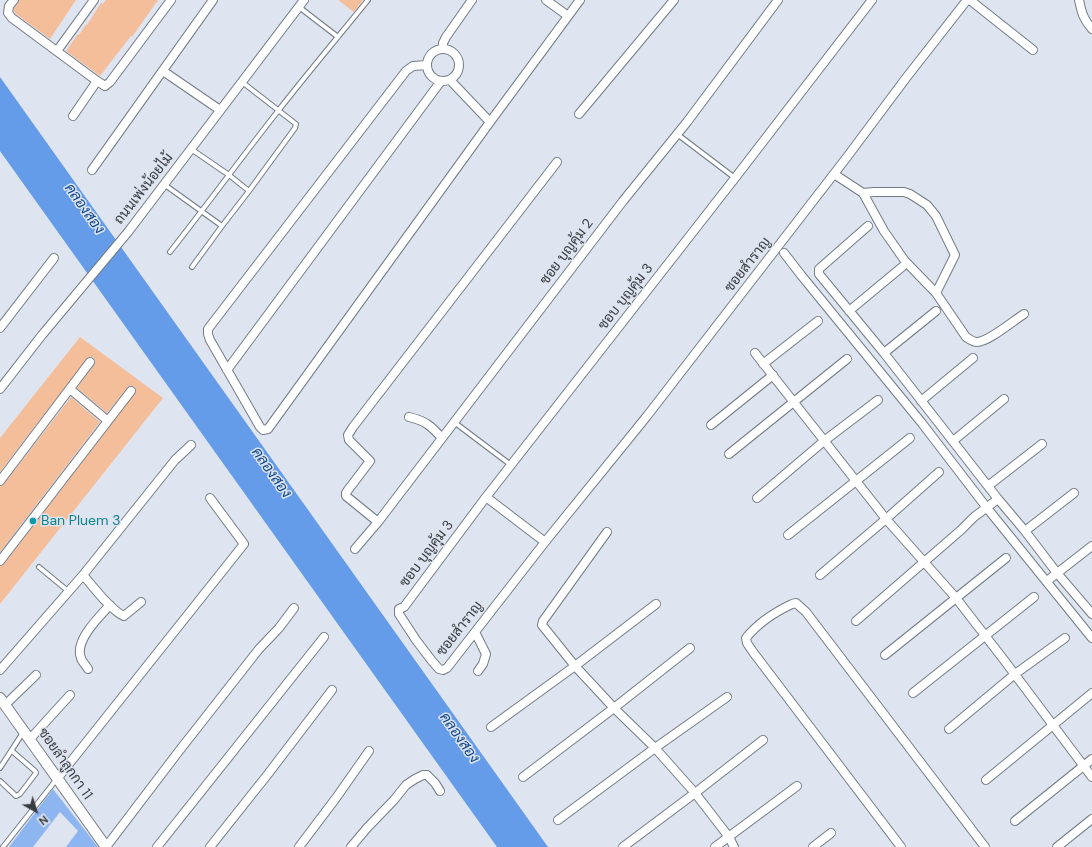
<!DOCTYPE html>
<html>
<head>
<meta charset="utf-8">
<style>
  body { margin:0 }
  #map { position:relative; width:1092px; height:847px; overflow:hidden; background:#dee5f0; font-family:"DM Sans",sans-serif }
  canvas { display:block }
  .north { position:absolute; left:16px; top:791px; width:40px; height:40px; -webkit-text-stroke:3px #dee5f0; paint-order:stroke; rotate:141deg; font-size:11px; font-weight:700; line-height:16px; text-align:center; color:#383b3f }
  .north::after { content:''; display:block; margin:auto; width:14px; height:18px; background:#383b3f; clip-path:polygon(50% 0,100% 100%,50% 72%,0 100%) }
</style>
</head>
<body>
<div id="map">
<canvas width="1092" height="847"></canvas>
<div class="north">N</div>
</div>
<script>
const g = document.querySelector('canvas').getContext('2d');
g.lineJoin = 'round';
function fillPath(path, color) {
  g.fillStyle = color;
  g.fill(path, 'evenodd');
}
function trace(path, color, width, dash) {
  g.strokeStyle = color;
  g.lineWidth = width;
  g.lineCap = dash ? 'butt' : 'round';
  g.setLineDash(dash || []);
  g.stroke(path);
}
function drawText(font, color, halo, rows, align = 'center') {
  g.font = font + ' "DM Sans",Sarabun,sans-serif';
  g.lineWidth = 3;
  g.setLineDash([]);
  g.textBaseline = 'middle';
  g.strokeStyle = halo;
  g.fillStyle = color;
  for (const [text, x, y, turn = 0] of rows) {
    g.save();
    g.translate(x, y);
    g.rotate((+turn || 0) * Math.PI / 180);
    g.textAlign = isNaN(turn) ? turn : align;
    if (halo) g.strokeText(text, 0, 0);
    g.fillText(text, 0, 0);
    g.restore();
  }
}
fillPath(new Path2D(`
  M53 789 98 847H66L78 831 60 812 33 847H9Z`), '#8db6f1');
fillPath(new Path2D(`
  M0 77 548 847H497L0 151Z`), '#649ce9');
fillPath(new Path2D(`
  M19 0H76L50 39 16 14 14 11V8L18 4Z
  M106 0H158L132 37 131 36 100 76 66 51 78 34 79 35 86 24 87 25 101 3 103 4Z
  M338 0H363L354 12Z
  M80 337 163 398 0 604V566L4 564 136 392 135 387 132 386H129L107 413 77 388 95 363V360L93 357H88L0 472V438Z
  M71 397 100 422 0 552V486L4 484Z`), '#f4be9b');
const service = new Path2D(`
  M299 7 338 37
  M677 134 735 178
  M191 149 229 175 249 191
  M165 185 222 226 249 191 295 128 296 124 242 82
  M170 252C207 205 241 158 278 111 307 74 338 37 368 0
  M192 267 222 226
  M454 422 511 465
  M39 567 68 591
  M0 768 24 731
  M0 781 16 796 20 794 36 773 35 771 12 751
  M3 847 56 780`);
const minor = new Path2D(`
  M14 0 9 6 8 13 12 18 97 81 105 86 110 82 171 0
  M546 0 568 16
  M872 0 735 178 486 497 404 607 399 609V614L416 640 432 661 439 669 443 670 447 668 545 542 647 416 847 157 906 78 967 0
  M970 0 1033 50
  M1079 0C1082 14 1083 18 1092 29
  M427 65a16 16 0 1 1 32 0a16 16 0 1 1-32 0Z
  M443 49V43L446 37 472 0
  M57 51 94 0
  M427 65 413 66 406 71 208 329V334L210 340 260 427 263 430 268 429 490 122 580 0
  M163 71 220 110
  M450 80 490 122
  M579 114 674 0
  M73 116 97 81
  M92 170 213 0
  M834 174 863 193 874 192H904L910 194 927 205 936 216 955 255 936 293 966 337C969 339 973 342 977 342 988 342 1013 321 1024 314
  M863 193 884 231 905 261 936 293
  M868 226 819 269V274L884 353 998 499 1025 531 1057 573 1092 614
  M784 253 801 275 921 422 987 508 1092 638
  M849 311 902 267
  M0 328 54 258
  M755 353 886 519 956 598 1004 660 1092 777
  M884 353 936 311
  M763 364 818 321
  M227 370 441 81
  M0 389 42 335 128 232 304 0
  M70 389 108 421
  M921 401 973 358
  M409 417C426 421 431 426 442 438
  M711 425 773 375
  M953 441 1004 399
  M729 454 847 359
  M0 481 90 362
  M988 486 1042 444
  M486 497 545 542
  M757 498 824 441 878 400
  M378 522 346 496V493L348 490 370 461 349 440 348 435 353 427 557 162
  M1025 531 1074 493
  M607 532 543 621 542 625 575 666 614 708 655 748 695 793 729 837 734 847
  M788 535 910 438
  M355 549 378 522 623 201 687 122 778 0
  M0 561 131 391
  M83 575C92 585 111 611 124 616L141 602
  M820 575 886 519 939 472
  M1047 581 1092 546
  M856 621 961 530 974 517 998 499
  M475 632 486 654 483 664 478 671
  M885 655 1006 558
  M88 669C86 665 82 662 81 658 74 641 99 617 110 605
  M0 670 83 575 175 460 191 445
  M913 693 1034 597
  M5 705 36 675
  M491 727 575 666 656 604
  M949 729 1015 674 1065 638
  M30 739 70 695
  M523 777 614 708 690 648
  M57 779 244 544 210 498
  M986 780 1092 693
  M558 820 655 748 727 697
  M1015 821 1092 759
  M106 847 179 751 259 649 279 628 294 608
  M157 847 324 637
  M210 847 268 774 332 690
  M299 847 336 798 369 751
  M351 847 367 828 394 800 406 785 415 779 423 775H427L435 783 440 791
  M623 847 695 793 763 740
  M715 847 797 786
  M813 847 831 833
  M901 847 753 652 747 643 746 638C758 623 775 612 792 604L796 603 806 612 985 847
  M1057 847 1092 819`);
const tertiary = new Path2D(`
  M0 698 106 847`);
trace(service, '#747b84', 6);
trace(minor, '#747b84', 10);
trace(tertiary, '#747b84', 12);
trace(service, '#fff', 4);
trace(minor, '#fff', 8);
trace(tertiary, '#fff', 10);
for (const [x, y, r, color] of [
  [33,521,4,"#0f9aa8"]
]) {
  const dot = new Path2D();
  dot.arc(x, y, r, 0, 2 * Math.PI);
  g.fillStyle = color;
  g.fill(dot);
  trace(dot, '#dee5f0', 1.5);
}
drawText('14px', '#383b3f', '#dee5f0', [
  ["ถนนเพ่งน้อยไม้",144,189,-52],
  ["ซอย บุญคุ้ม 2",567,252,-53],
  ["ซอยสำราญ",748,265,-52],
  ["ซอบ บุญคุ้ม 3",626,297,-52],
  ["ซอบ บุญคุ้ม 3",427,554,-53],
  ["ซอยสำราญ",460,629,-52],
  ["ซอยลำลูกกา 11",65,764,55]
]);
drawText('14px', '#0d838f', '#dee5f0', [
  ["Ban Pluem 3",41,521]
], 'left');
drawText('italic 15px', '#0f478c', '#dee5f0', [
  ["คลองสอง",84,209,55],
  ["คลองสอง",271,473,55],
  ["คลองสอง",459,738,55]
]);
</script>
</body>
</html>
